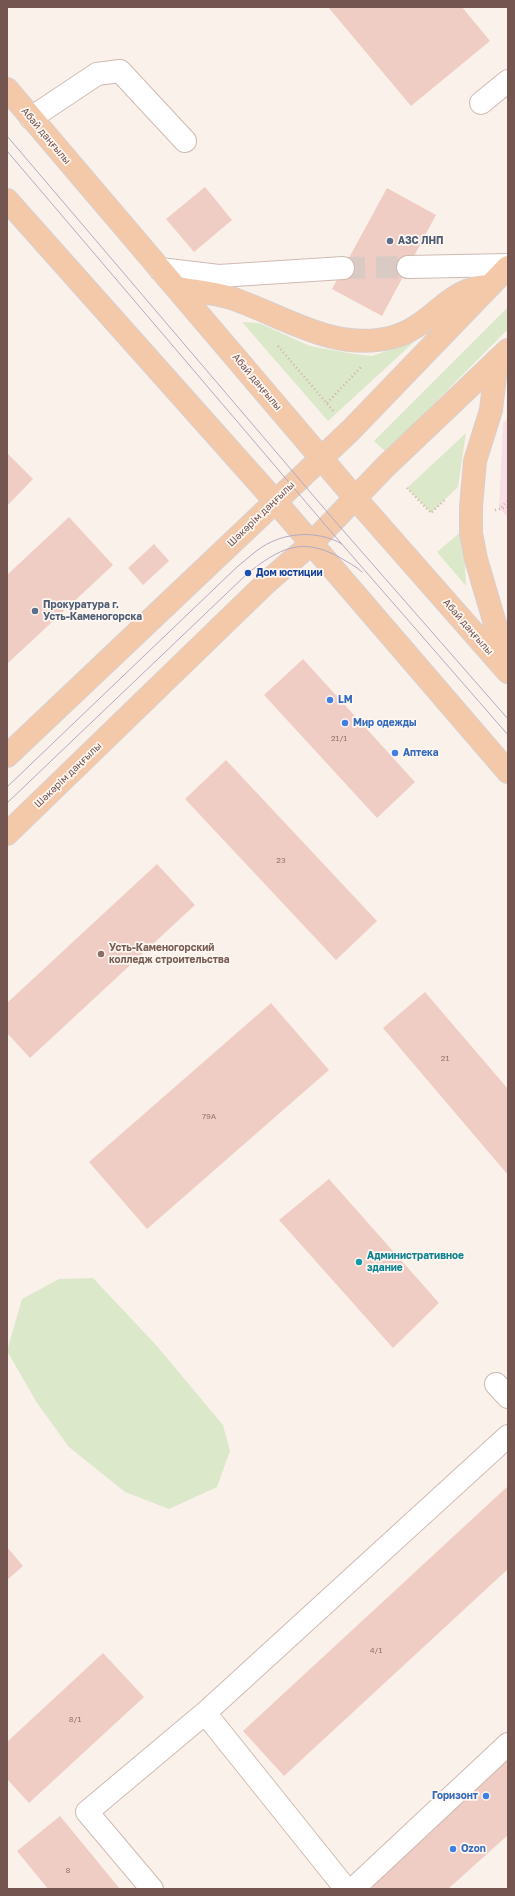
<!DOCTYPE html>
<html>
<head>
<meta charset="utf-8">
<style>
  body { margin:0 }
  #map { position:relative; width:515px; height:1896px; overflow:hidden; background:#fbf1eb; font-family:"Golos Text",sans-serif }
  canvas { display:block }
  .frame { position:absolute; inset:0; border:8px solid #75554f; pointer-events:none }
</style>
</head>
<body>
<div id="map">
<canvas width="515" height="1896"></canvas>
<div class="frame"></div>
</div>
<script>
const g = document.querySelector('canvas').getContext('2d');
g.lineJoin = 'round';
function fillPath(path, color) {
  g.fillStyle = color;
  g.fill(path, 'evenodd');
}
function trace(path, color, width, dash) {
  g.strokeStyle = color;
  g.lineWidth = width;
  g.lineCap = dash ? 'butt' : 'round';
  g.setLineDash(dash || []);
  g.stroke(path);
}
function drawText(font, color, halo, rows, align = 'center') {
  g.font = font + ' "Golos Text",sans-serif';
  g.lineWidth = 3.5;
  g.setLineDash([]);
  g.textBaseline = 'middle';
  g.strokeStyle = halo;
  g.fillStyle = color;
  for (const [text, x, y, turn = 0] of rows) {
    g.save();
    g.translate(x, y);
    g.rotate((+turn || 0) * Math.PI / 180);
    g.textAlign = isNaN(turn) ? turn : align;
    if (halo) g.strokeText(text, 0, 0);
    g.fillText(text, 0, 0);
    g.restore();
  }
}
fillPath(new Path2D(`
  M508 418V518L499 508 503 423Z`), '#f8dfe7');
fillPath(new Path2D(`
  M508 307V329L386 452 374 441Z
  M242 322 259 323 310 346 354 354 372 356 415 341 328 421Z
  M466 433 458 487 431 513 407 488Z
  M463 530 466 586 437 552Z
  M93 1278 156 1345 223 1425 230 1451 217 1487 169 1509 125 1492 69 1447 37 1403 7 1351 22 1299 59 1279Z`), '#dce8ca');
fillPath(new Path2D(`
  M328 7H462L490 41 411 106Z
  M205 187 232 220 194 252 166 219Z
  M387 188 436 215 382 316 332 289Z
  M7 453 33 479 7 506Z
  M69 517 113 565 7 664V575Z
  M154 544 169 561 143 585 128 568Z
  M303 659 415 782 377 818 264 695Z
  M226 760 377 921 336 960 185 799Z
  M157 864 195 905 30 1058 7 1033V1003Z
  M425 992 508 1089V1175L383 1028Z
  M271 1003 329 1070 147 1229 89 1162Z
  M329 1179 439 1303 393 1348 279 1220Z
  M508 1486V1569L284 1776 243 1731Z
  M7 1547 23 1566 7 1580Z
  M103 1653 144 1697 29 1803 7 1779V1742Z
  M508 1756V1835L448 1889H374L368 1882Z
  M60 1816 120 1889H48L17 1851Z`), '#efcdc4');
trace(new Path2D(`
  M343 268 408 267`), '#dacac4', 22, [22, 11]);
const minor = new Path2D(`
  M481 103 508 81
  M31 118 97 74 120 71 185 141
  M408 267 508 265
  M160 269 219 276 343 268
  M496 1384 508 1397
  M205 1713 346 1889
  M152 1889 87 1812 205 1713 508 1436
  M353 1889 508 1744`);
const major = new Path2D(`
  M7 89 355 498 508 672
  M7 200 275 501 508 772
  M178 288C195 291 214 293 231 298 284 316 335 353 393 337 432 327 449 286 490 286
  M497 360 491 410 475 461 471 507V533L476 559 508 668
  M7 756 351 430 508 267
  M7 834 266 583 312 543 386 466 508 350`);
trace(minor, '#cfbab3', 24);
trace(major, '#d8cfce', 24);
trace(new Path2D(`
  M278 346 334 412
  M327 403 362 366
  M407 488 431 513 446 499
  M501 507 508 501
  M495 510 508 507`), '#d4afa7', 2.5, [1, 3]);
trace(minor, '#fff', 22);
trace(major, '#f4c9a9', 22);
trace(new Path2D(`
  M7 136 334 520 508 719
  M7 151 327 527 508 735
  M7 787 238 566C246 560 254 552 262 547 285 532 318 530 342 544
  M7 803 248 573C279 549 301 536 339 557 347 562 356 566 362 572`), '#b2a9c5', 1);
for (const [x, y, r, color] of [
  [390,241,4,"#5c6f8a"],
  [248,573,4,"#1a4fb4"],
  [35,611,4,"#5c6f8a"],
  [330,700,4,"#3f7fe0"],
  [345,723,4,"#3f7fe0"],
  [395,753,4,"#3f7fe0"],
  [101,954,4,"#8d6e63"],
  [359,1262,4,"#0f9aa8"],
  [486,1796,4,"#3f7fe0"],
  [453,1849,4,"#3f7fe0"]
]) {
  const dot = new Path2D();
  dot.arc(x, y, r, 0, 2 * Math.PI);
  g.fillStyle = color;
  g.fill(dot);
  trace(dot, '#fef6f1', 1.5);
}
drawText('8px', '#94736c', null, [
  ["21/1",339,738],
  ["23",281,860],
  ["21",445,1058],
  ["79А",209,1116],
  ["4/1",376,1650],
  ["8/1",75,1719],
  ["8",68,1870]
]);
drawText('10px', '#75554f', '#fef6f1', [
  ["Абай даңғылы",46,136,50],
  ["Абай даңғылы",257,382,50],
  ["Шәкәрім даңғылы",261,514,-44],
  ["Абай даңғылы",468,627,49],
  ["Шәкәрім даңғылы",68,775,-44]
]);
drawText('bold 10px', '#4e5e75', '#fef6f1', [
  ["АЗС ЛНП",398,241],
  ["Прокуратура г.",43,605],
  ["Усть-Каменогорска",43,617]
], 'left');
drawText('bold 10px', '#164399', '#fef6f1', [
  ["Дом юстиции",256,573]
], 'left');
drawText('bold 10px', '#366cbe', '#fef6f1', [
  ["LM",338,700],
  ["Мир одежды",353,723],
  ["Аптека",403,753],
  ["Горизонт",478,1796,"right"],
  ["Ozon",461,1849]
], 'left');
drawText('bold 10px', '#785e54', '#fef6f1', [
  ["Усть-Каменогорский",109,948],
  ["колледж строительства",109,960]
], 'left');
drawText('bold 10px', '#0d838f', '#fef6f1', [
  ["Административное",367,1256],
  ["здание",367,1268]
], 'left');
</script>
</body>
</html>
